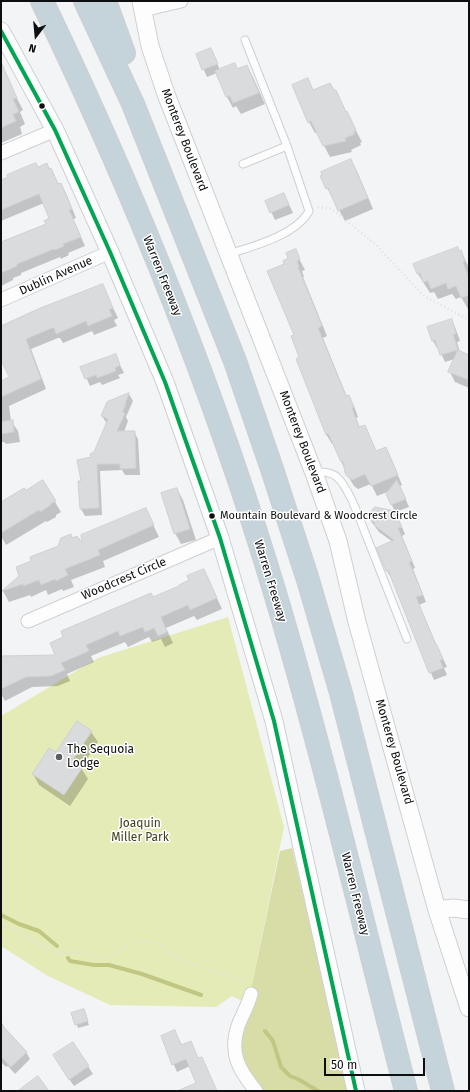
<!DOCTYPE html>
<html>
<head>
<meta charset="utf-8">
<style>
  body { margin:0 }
  #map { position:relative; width:470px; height:1092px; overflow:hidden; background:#f2f4f6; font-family:"Fira Sans",sans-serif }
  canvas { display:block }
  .frame { position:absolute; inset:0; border:2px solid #0c0e0f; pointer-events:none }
  .north { position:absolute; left:16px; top:16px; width:40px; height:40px; -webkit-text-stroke:3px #fff; paint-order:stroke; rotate:196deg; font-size:11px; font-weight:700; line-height:16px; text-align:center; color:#0c0e0f }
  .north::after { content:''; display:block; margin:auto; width:14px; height:18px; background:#0c0e0f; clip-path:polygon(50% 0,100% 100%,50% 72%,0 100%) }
  .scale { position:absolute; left:324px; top:1058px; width:101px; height:18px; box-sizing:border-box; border:2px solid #0c0e0f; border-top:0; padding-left:5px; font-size:12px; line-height:14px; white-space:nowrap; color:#0c0e0f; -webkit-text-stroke:3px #fff; paint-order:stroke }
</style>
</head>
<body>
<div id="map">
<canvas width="470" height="1092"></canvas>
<div class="frame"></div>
<div class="north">N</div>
<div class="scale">50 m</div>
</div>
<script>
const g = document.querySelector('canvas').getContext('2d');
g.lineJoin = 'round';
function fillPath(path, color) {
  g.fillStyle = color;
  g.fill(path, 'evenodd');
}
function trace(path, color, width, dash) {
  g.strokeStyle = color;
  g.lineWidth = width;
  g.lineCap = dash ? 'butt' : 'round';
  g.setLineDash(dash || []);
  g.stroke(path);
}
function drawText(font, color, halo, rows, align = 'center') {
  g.font = font + ' "Fira Sans",sans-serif';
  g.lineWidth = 3;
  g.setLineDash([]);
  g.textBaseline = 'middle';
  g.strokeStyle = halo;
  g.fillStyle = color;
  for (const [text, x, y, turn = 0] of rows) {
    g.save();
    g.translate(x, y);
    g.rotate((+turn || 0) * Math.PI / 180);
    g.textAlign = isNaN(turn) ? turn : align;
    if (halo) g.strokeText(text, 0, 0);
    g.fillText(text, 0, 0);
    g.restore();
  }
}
fillPath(new Path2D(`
  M228 617 284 827 248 1004 232 996 216 1007 110 1005 48 976 1 946V716L98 658Z`), '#e5ebb6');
fillPath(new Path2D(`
  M292 848 349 1091H256L242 1074 238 1027 248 1004 280 851Z`), '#d8dda7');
fillPath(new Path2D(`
  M211 49 220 70H237L247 66 253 77 265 104 241 114 236 106 233 108 227 97 217 73 207 77 197 54Z
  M7 79 23 110 20 112 25 124 20 127 22 134 1 143V81Z
  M307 80 314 91H335L362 142 360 143 361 145 351 150 352 152 330 157 317 132 315 133 309 122Z
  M350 160 357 171 373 209 345 221 321 177Z
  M47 164 50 169H51L59 185 61 184 66 193 76 218 73 219 85 246 68 253 69 255 61 259 60 257 21 273V275L13 278V280L1 286V244L47 225 51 219 44 203 1 221V186Z
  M284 194 293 213 275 220 266 201Z
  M295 251 305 270 302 271 304 277H303L327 336 323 338 347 397 348 396 354 406 358 417 356 418 360 428 364 426 376 452 385 448 391 458 402 485 400 486 409 507 395 512 405 534 402 536 415 568 413 569 426 602 419 605 437 646 447 667 444 668 447 675 434 680 406 615 392 578H391L387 571 378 548 393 542 379 532 368 517 375 508 395 512 387 494 390 491 377 496 371 484 358 489 354 486 346 473 334 443 332 444 326 434 301 358 296 336 286 264Z
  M461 251 469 268V308L468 309 461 297 456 299 452 294 438 299 434 292 430 293 418 274Z
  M102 285 118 318 114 320 117 326 94 335 92 331 63 343 60 338H58L31 349 46 389 9 406 11 421 18 431 20 442 6 444 4 442H1V386L10 378 3 362 1 363V327Z
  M451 320 455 327 460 341 457 342 460 352 469 356V388L455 382 450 372 455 359 445 362 438 347 437 348 433 341Z
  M115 355 124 373 118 375 120 378 102 385 100 382 90 386 82 368Z
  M129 394 133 401 126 417 128 421 124 432H134L138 439 140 475H125L122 470 100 471 102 515 85 516 81 509 80 482H82L107 424 102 416 107 403ZM124 403H126L121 417Z
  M43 482 61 512 56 515V517L47 522 46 521 6 545 1 536V503L26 492Z
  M177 489 183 500 196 540 181 544 175 533Z
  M146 510 159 537 103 561 105 567 71 580 74 587 63 591 62 589 48 595 46 590 31 597 30 595 9 602 3 591 21 576 32 561 72 539 83 547Z
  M204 570 222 609 197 620 194 616 166 628 173 643 165 647 161 639 152 642 149 637 128 647 125 642 91 656 94 662 67 674 70 681 58 686 32 687 5 701 1 694V659L7 655 8 657 57 656 153 598 181 587Z
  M91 732 98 742 81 768 88 779 70 806 39 785 33 774Z
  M84 1011 89 1025 78 1028 73 1014Z
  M1 1021 5 1029 26 1052 30 1059 15 1074 8 1066 6 1067 2 1063 1 1064Z
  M175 1032 182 1045 190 1042 198 1059 217 1091H195L197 1083 190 1066 177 1072 162 1037Z
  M73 1043 93 1074 74 1086 58 1063Z`), '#0003');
trace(new Path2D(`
  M1 915 19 924 39 931 57 946
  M68 958 70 961 94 965H109L142 974 201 995
  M265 1031 273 1041 281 1067 290 1076 298 1079 318 1091`), '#c1c782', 4);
const building = new Path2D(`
  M211 48 218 64 202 70 196 54Z
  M1 62 17 98 13 99 19 112 13 114 16 121 1 128Z
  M235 63 237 69 247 65 259 93 233 103 230 96 226 97 215 71Z
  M308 78 313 90 330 83 334 90H336L346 112 347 111 356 130 354 132 355 134 345 138 346 141 323 146 311 121 308 123 292 85Z
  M351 159 368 198 338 211 328 188 326 189 320 176 322 175 321 172Z
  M36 163 38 167 47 163 49 169 51 168 58 184 61 183 72 209 69 210 81 237 63 244 64 246 55 250 54 249 17 264V266L1 273V242L46 224 44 221 49 218 39 194 1 210V180L8 177 7 175Z
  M284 193 289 205 270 213 265 201Z
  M458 247 459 251 461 250 465 261 463 262 469 278V295L461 298 456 286 448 289 446 283 431 289 428 281 423 282 420 273 417 274 413 264Z
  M296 249 300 259 297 261 299 267H298L322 326 318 328 346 396 349 395 354 407 352 408 359 427 365 425 376 451 386 447 398 475 371 486 365 474 352 480 347 476 345 473 343 461 341 462 328 433 326 435 296 359 299 357 291 336 294 335 267 271 284 264 283 261 288 258 286 253Z
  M103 284 113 308 109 309 112 316 88 326 86 321 56 334 54 328H52L26 339 41 379 1 397V381L9 377 1 360V326L38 309Z
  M452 319 456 334H453L458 350 440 355 435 340 432 341 427 327Z
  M458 350 469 355V380L448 372Z
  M116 354 120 365 115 368 116 371 97 378 96 375 85 379 80 367Z
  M129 393 122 412 125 413 117 431H135L136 468 120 469V464H97L99 508 80 509 78 481H81L77 460 91 457 90 454 94 452 108 419 101 416 107 402Z
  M13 420 14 432 1 434V422Z
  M43 480 56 501 50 504 51 505 40 512 39 510 1 533V502L24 488 26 490Z
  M397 480 406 499 391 505 386 494Z
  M177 488 190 529 174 534 161 493Z
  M375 507 395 511 402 527 398 528 412 561 409 562 423 595 416 597 436 645H437L443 659 440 660 443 668 429 673 388 570 386 571 376 548 394 540 374 525 375 523 367 517Z
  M146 508 154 525 98 550 100 555 65 569 68 575 56 581 55 579 41 585 39 580 23 586V584L2 591 19 576 16 567 31 561 30 557 58 546 61 538 71 534 72 538 77 536 82 543 81 535Z
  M204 569 217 598 190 610 188 605 161 617 167 632 158 636 154 628 145 632 143 627 120 636 118 631 86 645 89 651 61 663 65 670 51 676 26 677 1 689V656L55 655 50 643 63 637 61 631 151 593 153 597 179 586V585L189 580 187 576Z
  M77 721 92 731 72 761 82 768 64 795 32 774 49 748 56 752Z
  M84 1009 88 1021 75 1025 71 1013Z
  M1 1024 27 1052 11 1067 1 1057Z
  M175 1030 181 1045 191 1041 198 1058 202 1057 217 1091H177L196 1083 186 1059 172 1065 161 1036Z
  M73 1042 89 1066 69 1080 53 1055Z
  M38 1076 49 1091H18Z`);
fillPath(building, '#dadbdd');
trace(building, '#cfd0d2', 1);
const service = new Path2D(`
  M245 40 287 146
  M229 254C254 246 296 235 309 211L287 146 243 164
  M314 473C321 471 331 472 337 477 350 489 361 523 368 540 381 573 394 606 407 639`);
const minor = new Path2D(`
  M143 10 181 1
  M1 153 55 130
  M1 300 110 252
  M28 621 220 538
  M251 994C248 1006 242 1015 238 1026 229 1054 239 1070 256 1091`);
const tertiary = new Path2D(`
  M141 1 150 46 166 94 314 473 338 541 357 622 437 910 469 1008
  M1 31 55 130 110 252 165 382 220 538 274 721 356 1091
  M437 910 453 908 469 910`);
const motorway = new Path2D(`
  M42 1C134 192 214 390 275 593 324 757 363 925 406 1091
  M85 1 133 104 235 361 272 469 308 580 341 693 443 1091
  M105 1 124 53`);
trace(service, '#ced0d2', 9);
trace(minor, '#ced0d2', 15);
trace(tertiary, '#ced0d2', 19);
trace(motorway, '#ced0d1', 24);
trace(new Path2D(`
  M318 207 332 209 376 245 424 296 469 320
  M1 925 15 930 53 952 81 953 105 958 120 951 137 940 157 943 179 959 211 970 245 980 247 983`), '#dfe0e0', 2.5, [1, 3]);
trace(service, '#fdfdfe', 7);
trace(minor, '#fdfdfe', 13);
trace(tertiary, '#fdfdfe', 17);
trace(motorway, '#c5d3da', 22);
trace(new Path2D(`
  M1 31 55 130 110 252 165 382 220 538 274 721 356 1091`), '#00a651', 4);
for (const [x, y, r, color] of [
  [42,106,3.5,"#0c0e0f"],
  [212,516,3.5,"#0c0e0f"],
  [59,757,4,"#5c5e60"]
]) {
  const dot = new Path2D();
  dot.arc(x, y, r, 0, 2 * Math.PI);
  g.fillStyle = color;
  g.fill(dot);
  trace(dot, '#fff', 1.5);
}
drawText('11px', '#0c0e0f', '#fff', [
  ["Mountain Boulevard & Woodcrest Circle",220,516]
], 'left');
drawText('12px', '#0c0e0f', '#fff', [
  ["Monterey Boulevard",184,140,69],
  ["Dublin Avenue",56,276,-24],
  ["Warren Freeway",162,276,68],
  ["Monterey Boulevard",302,442,69],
  ["Woodcrest Circle",124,579,-23],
  ["Warren Freeway",270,581,73],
  ["Monterey Boulevard",394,752,74],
  ["Warren Freeway",355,894,76]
]);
drawText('12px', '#0c0e0f', '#fff', [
  ["The Sequoia",67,750],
  ["Lodge",67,764]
], 'left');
drawText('12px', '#3d4017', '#fff', [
  ["Joaquin",140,824],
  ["Miller Park",140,838]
]);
</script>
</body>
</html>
